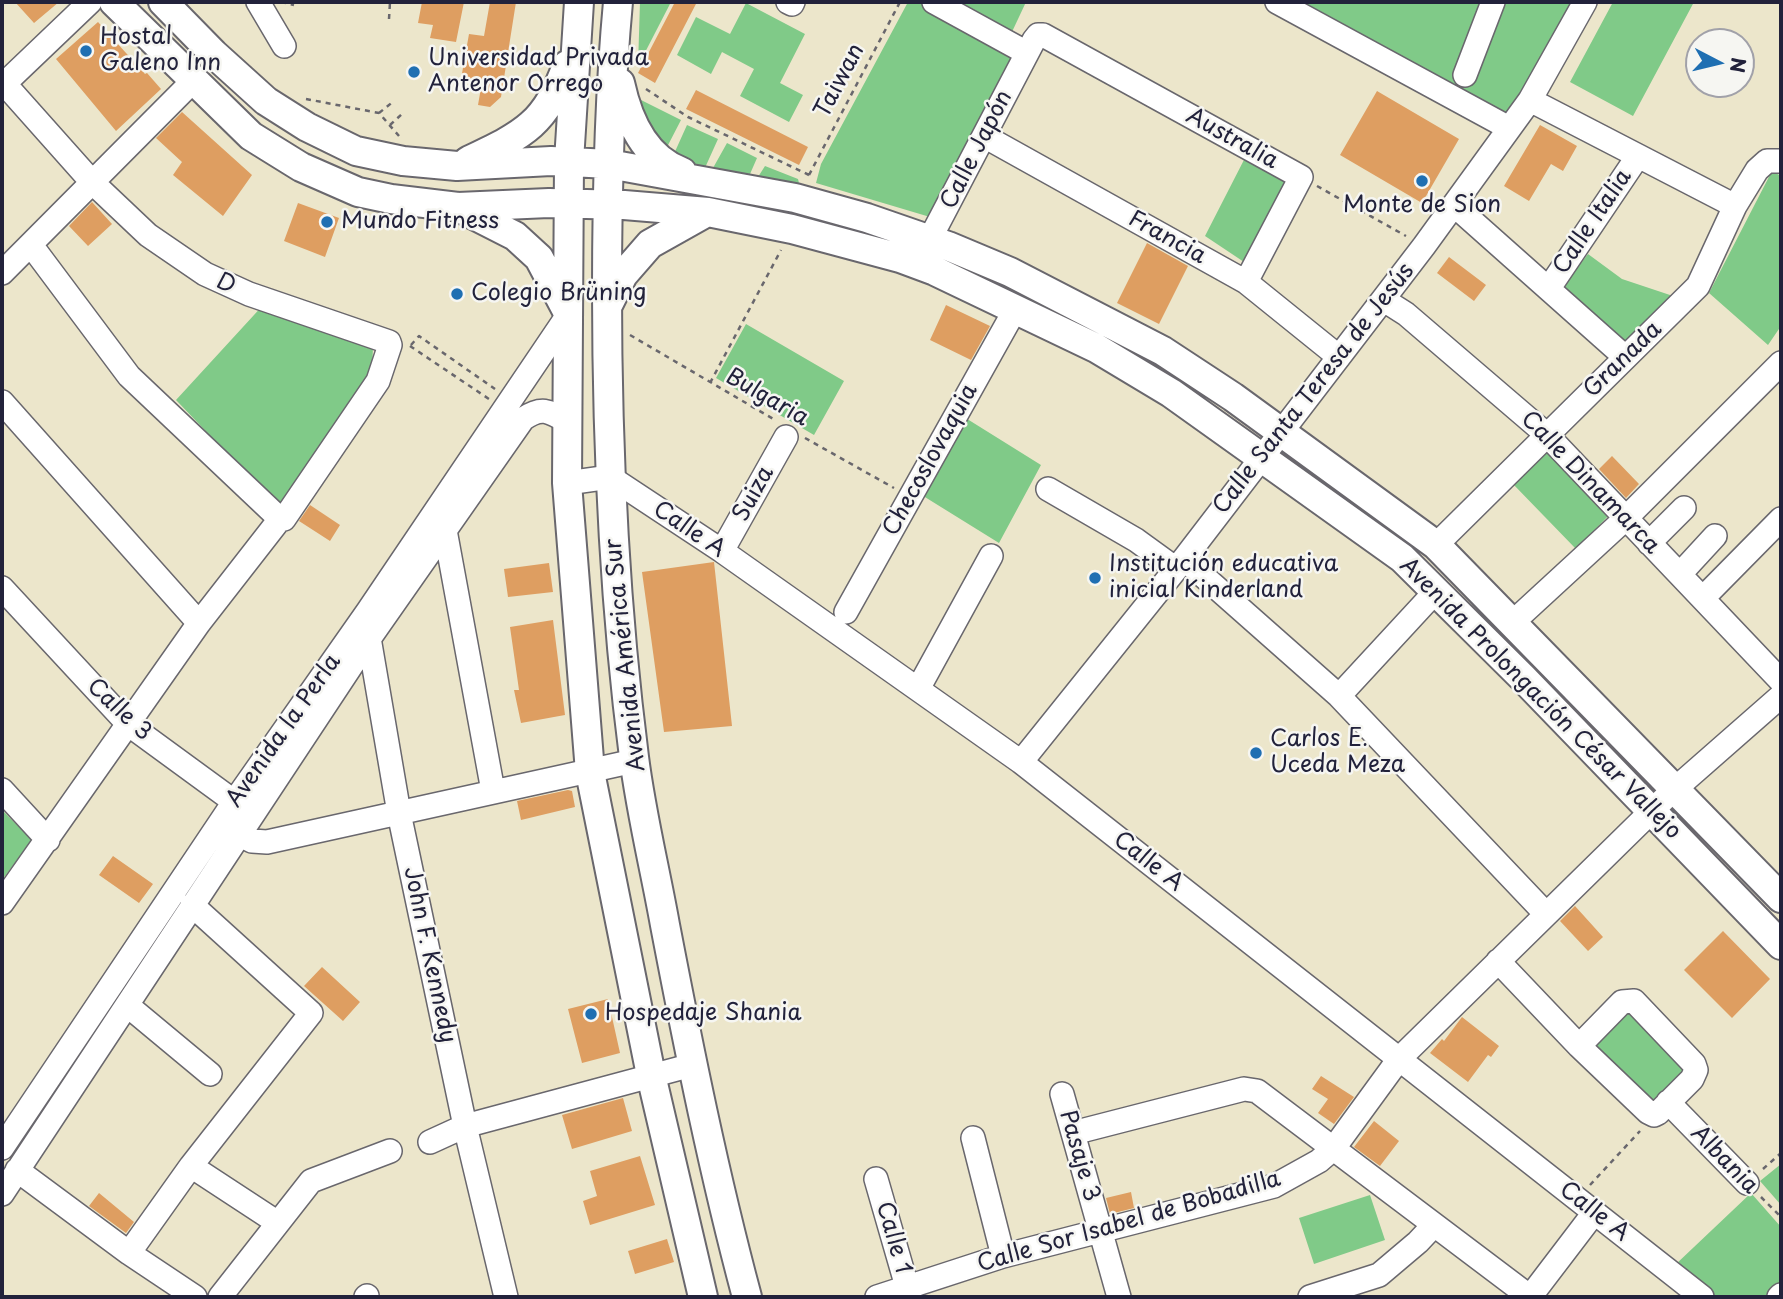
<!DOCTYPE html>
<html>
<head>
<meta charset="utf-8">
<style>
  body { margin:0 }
  #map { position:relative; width:1783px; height:1299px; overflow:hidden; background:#ece6cb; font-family:"Playpen Sans",sans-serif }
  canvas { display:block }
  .frame { position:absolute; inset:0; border:4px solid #22223b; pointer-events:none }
  .north { position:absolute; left:1685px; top:28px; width:70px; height:70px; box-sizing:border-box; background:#f6f6f2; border:2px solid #a1a1a9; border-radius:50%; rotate:97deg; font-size:19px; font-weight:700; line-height:28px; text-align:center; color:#22223b }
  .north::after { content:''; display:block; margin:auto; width:24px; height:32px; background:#1f6fb2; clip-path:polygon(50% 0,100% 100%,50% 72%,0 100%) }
</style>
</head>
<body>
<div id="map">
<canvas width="1783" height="1299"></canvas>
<div class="frame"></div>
<div class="north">N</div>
</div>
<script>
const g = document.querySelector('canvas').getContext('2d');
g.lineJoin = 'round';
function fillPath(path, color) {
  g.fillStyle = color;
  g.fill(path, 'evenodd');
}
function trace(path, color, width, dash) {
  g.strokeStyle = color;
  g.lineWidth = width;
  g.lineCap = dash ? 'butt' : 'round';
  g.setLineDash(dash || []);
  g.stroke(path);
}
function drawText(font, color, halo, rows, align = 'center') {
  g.font = font + ' "Playpen Sans",sans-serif';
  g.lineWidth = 5;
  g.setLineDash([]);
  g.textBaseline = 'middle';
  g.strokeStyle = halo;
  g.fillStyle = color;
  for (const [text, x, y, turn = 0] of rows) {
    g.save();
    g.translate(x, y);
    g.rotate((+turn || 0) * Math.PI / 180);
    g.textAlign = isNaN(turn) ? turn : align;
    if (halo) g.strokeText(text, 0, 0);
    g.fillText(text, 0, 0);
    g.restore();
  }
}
fillPath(new Path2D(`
  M640 2H671L638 66Z
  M908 2H924L1022 55 930 217 816 183 821 164Z
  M952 2H1026L1011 34Z
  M1298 2H1573L1537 67 1504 117Z
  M1613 2H1694L1633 116 1570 82Z
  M746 3 805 34 780 83 803 95 789 122 740 96 754 69 722 52 711 74 677 55 696 17 730 34Z
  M631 95 681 120 666 149 650 135Z
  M687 125 718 139 704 170 673 156Z
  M727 143 757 158 750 174 713 168Z
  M1247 154 1289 174 1244 262 1205 236Z
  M765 166 798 179 799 183 797 186 758 177Z
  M1772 171 1781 176V326L1768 345 1709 293Z
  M1588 254 1622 279 1679 298 1624 344 1560 290Z
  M265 303 373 345 372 376 281 510 176 400Z
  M746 324 844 381 814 435 716 378Z
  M964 417 1041 465 999 543 920 494Z
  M1554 447 1616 508 1576 549 1512 483Z
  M2 810 32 840 2 880Z
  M1630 1007 1689 1067 1652 1106 1590 1048Z
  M1781 1164V1205L1760 1181Z
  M1751 1193 1781 1227V1291L1774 1297H1717L1675 1265Z
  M1370 1195 1385 1240 1314 1264 1299 1218Z`), '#80ca88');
fillPath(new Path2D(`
  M15 2H59L34 23Z
  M422 2H464L456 42 430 38 433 25 418 23Z
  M490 2H516L501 97 490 107 478 105 482 82 461 79 469 34 484 36Z
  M675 2H697L655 83 638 73Z
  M98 22 145 74 147 73 161 89 116 131 56 59Z
  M696 90 808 147 799 165 686 109Z
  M1377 91 1459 139 1422 203 1340 155Z
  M182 112 252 175 223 216 173 175 182 162 156 138Z
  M1540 125 1577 146 1563 171 1551 164 1529 201 1504 186Z
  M92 202 112 224 88 246 69 226Z
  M298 203 339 218 325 257 284 241Z
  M1147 243 1188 266 1159 324 1117 303Z
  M1449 257 1486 285 1474 301 1437 273Z
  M946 305 990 326 971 360 930 340Z
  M1612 456 1639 484 1626 498 1599 469Z
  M310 505 340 525 330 541 299 521Z
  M714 562 732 726 664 732 642 572Z
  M549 563 553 592 508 597 504 569Z
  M553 620 565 715 521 723 514 690H519L510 627Z
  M568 790 572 791 575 807 521 820 517 801Z
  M113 856 153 884 139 903 99 875Z
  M1575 906 1603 937 1588 951 1560 921Z
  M1723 931 1770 979 1732 1018 1684 970Z
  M322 967 360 1002 343 1021 304 986Z
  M608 999 620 1053 582 1063 568 1009Z
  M1462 1017 1499 1046 1491 1057 1488 1055 1468 1082 1430 1053 1442 1039 1444 1041Z
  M1321 1076 1354 1097 1334 1124 1318 1113 1328 1099 1312 1089Z
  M623 1098 632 1131 572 1149 562 1115Z
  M1374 1121 1399 1141 1380 1166 1354 1147Z
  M640 1156 655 1205 590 1225 583 1201 597 1196 590 1171Z
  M1131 1192 1134 1208 1110 1214 1106 1198Z
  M99 1193 134 1222 126 1233 89 1206Z
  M667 1239 674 1262 635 1274 628 1251Z`), '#de9e61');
const minor = new Path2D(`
  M258 2 284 46
  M788 2 792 4 793 2
  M934 2 1027 53
  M1277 2 1509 128
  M1465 75 1493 2
  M2 81 92 182 148 235 205 274 249 294 389 342 390 345 378 381 284 519H280L199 623 2 903
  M2 86 90 2
  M1530 100 1735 206
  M984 136 1246 282 1339 357
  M1454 205 1625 357
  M31 245 129 376 280 519
  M922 254 1034 40 1038 35H1043L1301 177 1246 282
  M2 273 193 81
  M1549 288 1638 156
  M1384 300 1406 314 1546 434 1781 681
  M2 402 199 623
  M567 483 610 477 722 551 1021 762 1702 1297
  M1048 489 1136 540 1176 569
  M445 530 493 791
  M1649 543 1684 508
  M1436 545 1698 286 1735 206 1757 170 1767 161H1781
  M722 551 786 437
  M1184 559 1339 696 1546 914
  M1680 574 1715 536
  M2 588 128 724 247 811
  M1703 598 1781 519
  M846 612 1016 308
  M1512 623 1625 519 1781 363
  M368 632 399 813 465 1126 506 1297
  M918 689 991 556
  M1339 696 1436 591
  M1021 762 1184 559 1424 246 1530 100 1585 2
  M2 790 48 840
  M239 834 252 841 267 842 634 761
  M1498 961 1579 1046 1648 1112 1654 1115 1658 1113 1692 1079 1696 1070 1694 1064 1634 1001 1622 1002 1579 1046
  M127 1005 210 1074
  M1062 1094 1119 1297
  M1668 1102 1747 1183
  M1073 1133 1244 1089 1257 1091 1530 1297
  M973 1138 1003 1256
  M430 1142 465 1126 692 1065
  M2 1148 234 802 368 611 568 315
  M191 1166 278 1223
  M17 1170 129 1253 195 1297
  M876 1179 910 1297
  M2 1194 369 639 523 419C542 406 549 411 568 422
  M129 1253 191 1166 311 1013 192 905
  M220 1297 311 1181 390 1151
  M366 1297 367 1296
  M877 1297 1003 1256 1274 1186 1319 1161 1334 1148 1399 1059 1667 796 1781 696
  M1310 1297 1379 1275 1418 1242 1434 1225
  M1530 1297 1594 1213
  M1779 1297 1781 1295`);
const major = new Path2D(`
  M114 2 251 136 301 167 358 192 391 199 458 207 549 203 624 205 708 212 792 229 900 258 935 271 1096 348 1171 393 1402 558 1523 678 1781 945
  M163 2 214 54 266 101 307 127 356 151 403 161 457 166 551 161 609 164 795 198 867 218 948 246 1010 272 1163 351 1233 397 1436 545 1781 898
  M579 2 569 161 567 483 590 772 651 1075 703 1297
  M618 2C609 98 607 194 607 291 607 447 614 602 634 757 641 813 655 869 665 925 689 1050 714 1174 747 1297
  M620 83C628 120 644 158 682 172
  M468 161C522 135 546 125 567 65
  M460 208 515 236 539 258 566 309
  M609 303 623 275 650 244 707 212`);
trace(minor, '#69676d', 26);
trace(major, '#69676d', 32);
trace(new Path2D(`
  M281 2 294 5
  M389 19 390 2
  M646 89 688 117 809 175 811 180
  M306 99 379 113 399 136
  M379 113 394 101
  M390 125 403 113
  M809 175 900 2
  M1317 186 1406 236
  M630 335 775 420
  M411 345 419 336 495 389
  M410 346 489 399
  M710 383 781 250
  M805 438 894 488
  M1763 1169 1781 1153
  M1590 1185 1640 1131
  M1761 1197 1781 1217`), '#69676d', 2.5, [5, 5]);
trace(minor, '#fff', 23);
trace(major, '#fff', 28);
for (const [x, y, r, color] of [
  [86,51,7,"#1f6fb2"],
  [414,72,7,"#1f6fb2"],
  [1422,181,7,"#1f6fb2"],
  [327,222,7,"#1f6fb2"],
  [457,294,7,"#1f6fb2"],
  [1095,578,7,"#1f6fb2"],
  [1256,753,7,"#1f6fb2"],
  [591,1014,7,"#1f6fb2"]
]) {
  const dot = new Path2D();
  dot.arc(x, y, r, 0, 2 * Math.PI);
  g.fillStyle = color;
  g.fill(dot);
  trace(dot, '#f6f6f2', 2.5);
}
drawText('23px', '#22223b', '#f6f6f2', [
  ["Hostal",100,38],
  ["Galeno Inn",100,64],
  ["Universidad Privada",428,59],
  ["Antenor Orrego",428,85],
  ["Monte de Sion",1422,206,"center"],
  ["Mundo Fitness",341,222],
  ["Colegio Brüning",471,294],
  ["Institución educativa",1109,565],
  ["inicial Kinderland",1109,591],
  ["Carlos E.",1270,740],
  ["Uceda Meza",1270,766],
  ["Hospedaje Shania",605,1014]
], 'left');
drawText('23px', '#22223b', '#f6f6f2', [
  ["Taiwan",840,81,-62],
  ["Australia",1232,139,29],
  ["Calle Japón",977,150,-63],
  ["Calle Italia",1593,222,-56],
  ["Francia",1167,238,29],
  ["D",226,284,24],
  ["Granada",1623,360,-44],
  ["Calle Santa Teresa de Jesús",1314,389,-52],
  ["Bulgaria",767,398,30],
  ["Checoslovaquia",931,460,-61],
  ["Calle Dinamarca",1590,483,46],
  ["Suiza",754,494,-61],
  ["Calle A",689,530,34],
  ["Avenida América Sur",626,655,-96],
  ["Avenida Prolongación César Vallejo",1540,699,45],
  ["Calle 3",119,710,43],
  ["Avenida la Perla",284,731,-55],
  ["Calle A",1148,862,38],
  ["John F. Kennedy",429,955,78],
  ["Pasaje 3",1079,1156,74],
  ["Albania",1724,1160,46],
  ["Calle A",1594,1212,38],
  ["Calle Sor Isabel de Bobadilla",1129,1222,-16],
  ["Calle 1",893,1238,74]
]);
</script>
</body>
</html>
